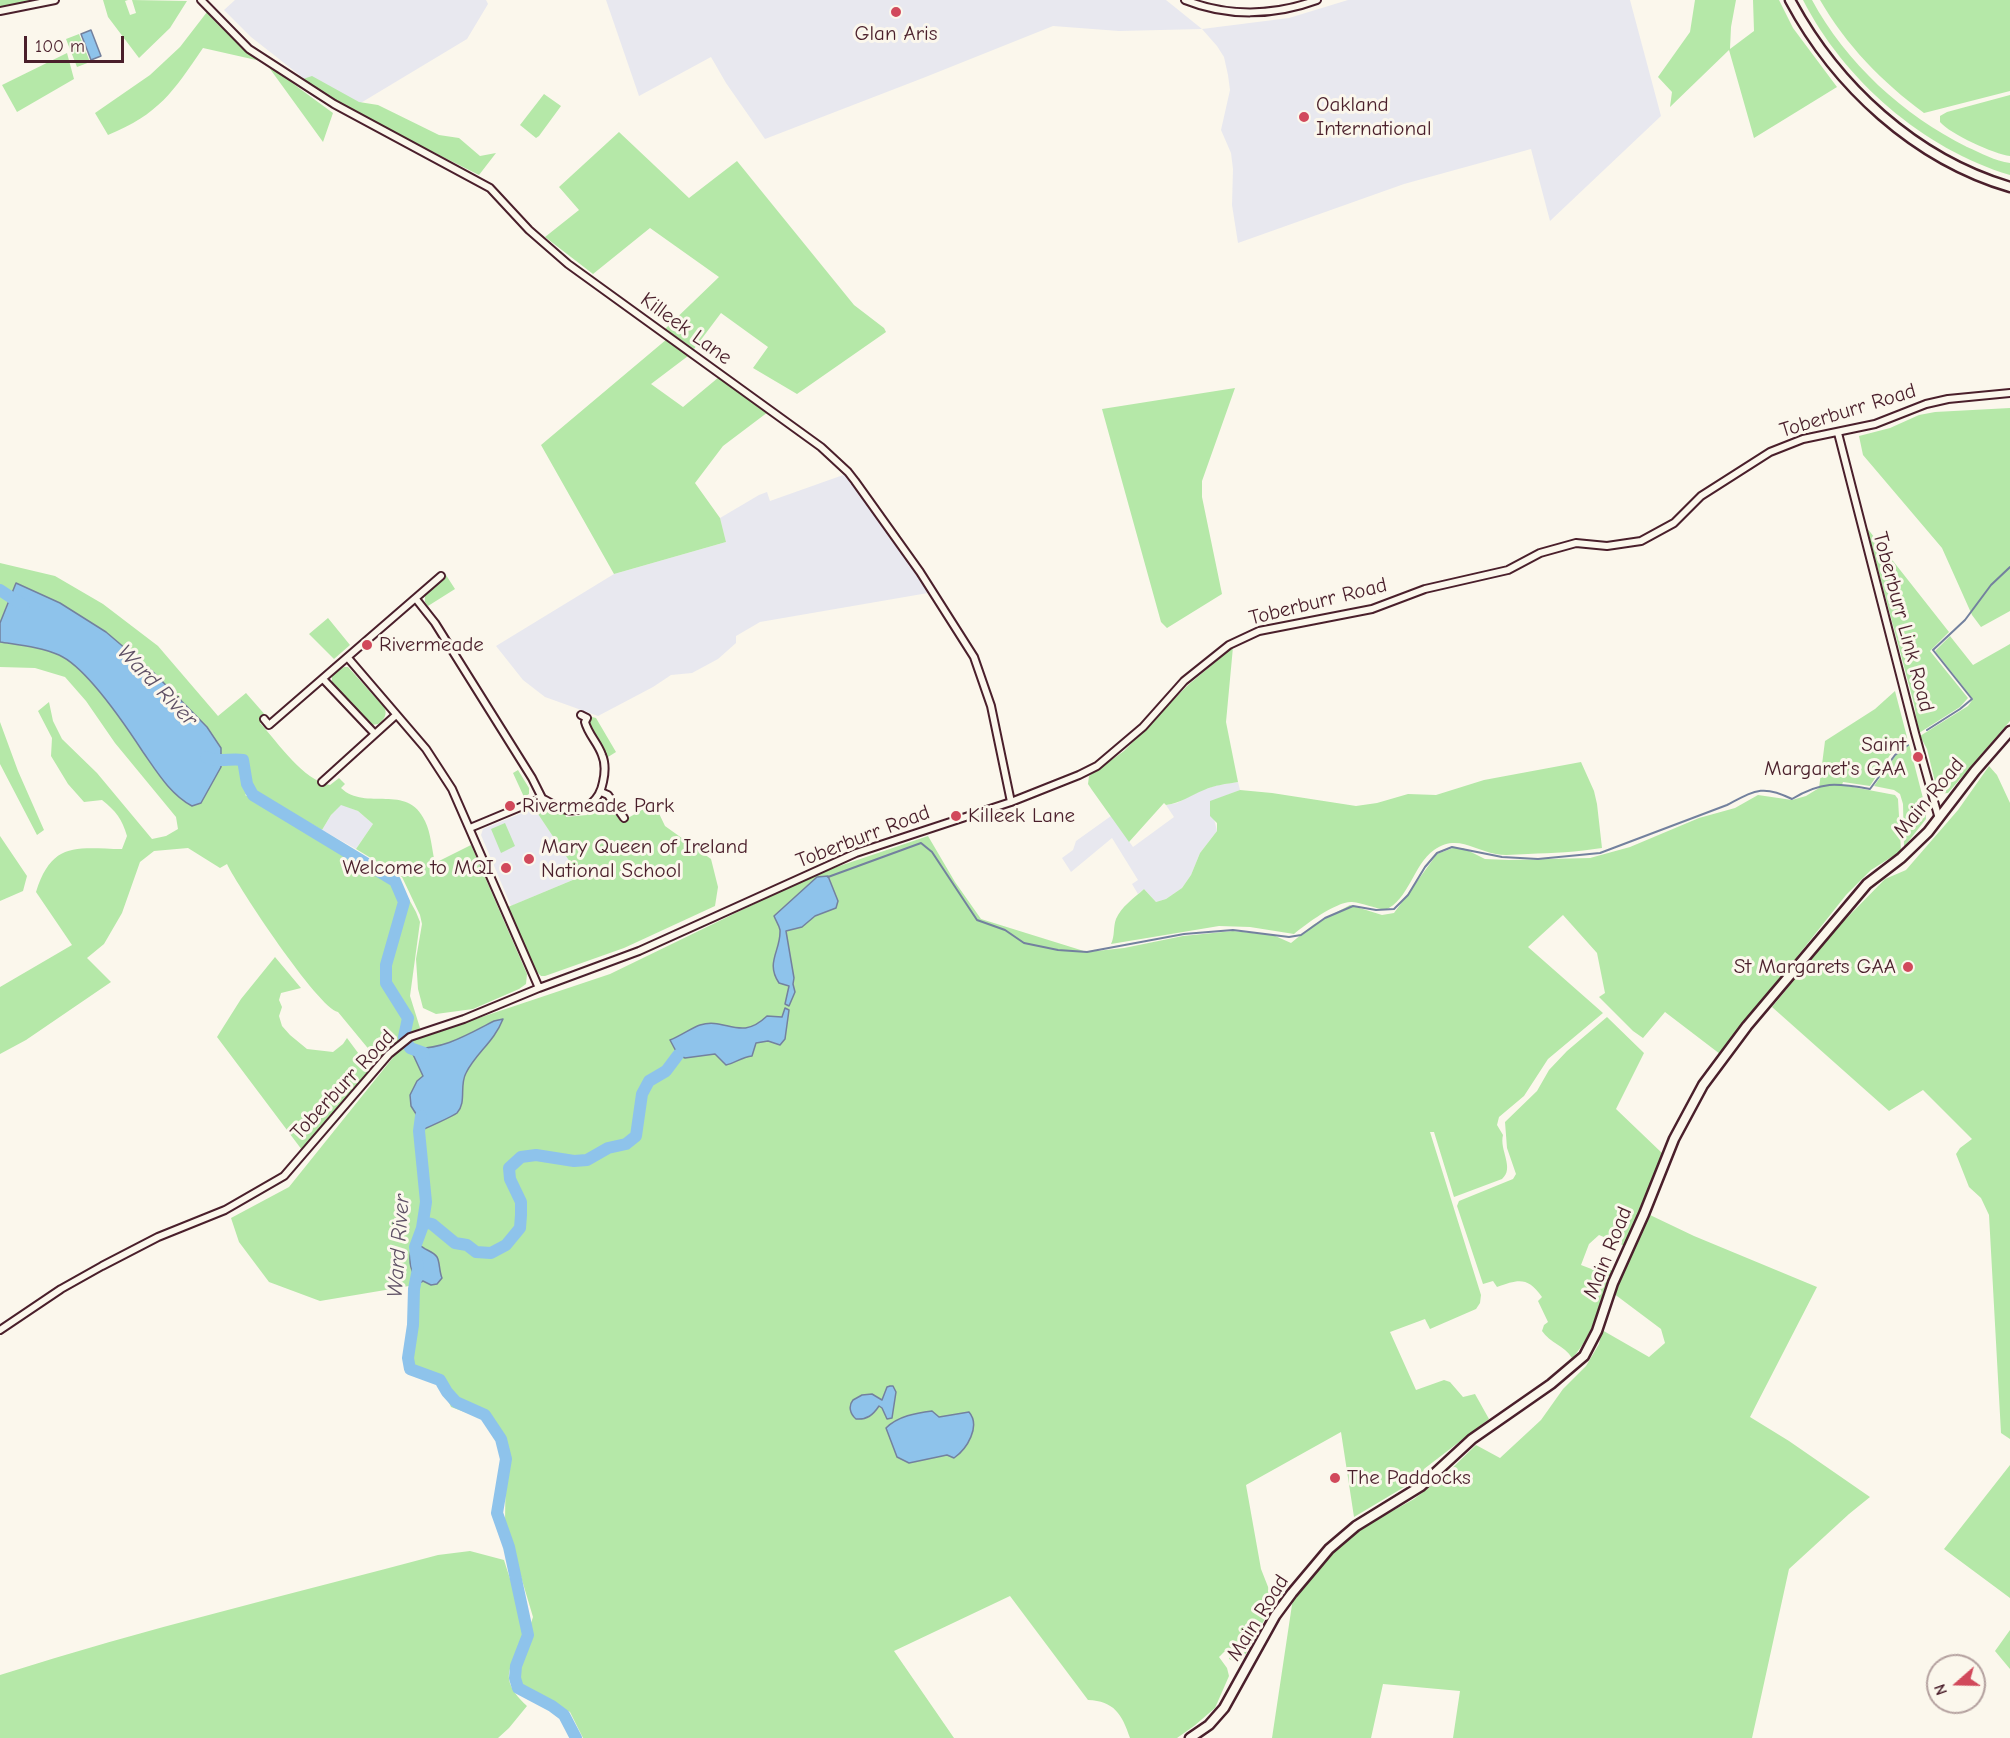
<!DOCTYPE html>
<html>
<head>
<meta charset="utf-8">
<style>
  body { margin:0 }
  #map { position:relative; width:2010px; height:1738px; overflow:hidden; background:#fbf7ec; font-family:"Comic Neue",sans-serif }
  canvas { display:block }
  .north { position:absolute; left:1926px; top:1654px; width:60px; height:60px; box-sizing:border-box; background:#fbf7ec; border:2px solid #b4a19f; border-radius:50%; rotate:250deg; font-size:16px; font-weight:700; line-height:24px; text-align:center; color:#4a1f2b }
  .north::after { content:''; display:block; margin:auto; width:21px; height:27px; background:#d1495b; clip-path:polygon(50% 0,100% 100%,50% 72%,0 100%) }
  .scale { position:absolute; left:24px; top:36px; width:100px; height:27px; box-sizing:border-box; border:3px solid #4a1f2b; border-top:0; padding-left:8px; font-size:18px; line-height:21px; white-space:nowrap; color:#4a1f2b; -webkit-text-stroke:4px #fbf7ec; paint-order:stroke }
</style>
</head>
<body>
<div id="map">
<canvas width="2010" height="1738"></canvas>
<div class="north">N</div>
<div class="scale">100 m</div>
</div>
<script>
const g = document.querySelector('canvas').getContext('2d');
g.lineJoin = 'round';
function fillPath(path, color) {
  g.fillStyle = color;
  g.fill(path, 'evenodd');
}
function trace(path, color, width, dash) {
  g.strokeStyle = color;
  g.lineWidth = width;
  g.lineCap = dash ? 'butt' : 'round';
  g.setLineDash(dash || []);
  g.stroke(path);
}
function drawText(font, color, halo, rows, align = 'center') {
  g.font = font + ' "Comic Neue",sans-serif';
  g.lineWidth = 6;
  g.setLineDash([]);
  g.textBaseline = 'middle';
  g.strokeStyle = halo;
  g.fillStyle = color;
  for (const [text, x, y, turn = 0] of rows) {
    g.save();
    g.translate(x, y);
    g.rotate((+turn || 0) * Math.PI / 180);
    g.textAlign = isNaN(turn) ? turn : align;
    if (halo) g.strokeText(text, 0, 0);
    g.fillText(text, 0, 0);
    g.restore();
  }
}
fillPath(new Path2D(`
  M235 0H486L488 4 467 39 349 110 330 99 251 37 224 10Z
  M606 0H1166L1202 29 1289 18 1348 0H1630L1661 116 1550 221 1531 149 1404 184 1238 243 1232 205 1233 169 1231 153 1221 130 1230 90 1228 75 1224 57 1217 46 1202 29 1119 31 1053 26 923 78 765 139 726 83 711 57 639 96Z
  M846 474 855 481 928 593 760 622 736 636V643L718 659 692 673 671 675 653 687 598 716 545 697 523 680 496 646 614 574 726 542 720 518 759 495 767 492 770 501Z
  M1238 782 1240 790 1210 802 1217 831 1200 853 1191 875 1182 888 1166 899 1156 902 1144 889 1138 894 1132 884 1138 880 1112 838 1071 872 1062 858 1073 850 1076 841 1111 816 1133 847 1174 817 1166 805 1177 803 1202 790 1218 785Z
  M341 804 358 811 373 824 356 849 322 830 331 815Z
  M534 808 580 877 511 906 481 835 483 829Z`), '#e8e8ef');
fillPath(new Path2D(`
  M0 0H44L0 8Z
  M103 0H128L125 1 130 15 136 13 132 0 187 1 170 28 139 58 108 17Z
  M1695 0H1736L1731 27 1730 49 1754 31 1753 0H1779L1793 28 1837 87 1754 138 1729 50 1670 107 1672 92 1658 77 1690 32Z
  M1803 0H1812C1846 63 1903 115 1967 147 1981 153 1995 161 2010 163V175C1923 149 1844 80 1803 0Z
  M1820 0H2010V91L1924 113C1882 82 1846 45 1820 0Z
  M207 12C222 32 242 45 263 60 286 78 309 96 333 113L323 142 265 62 203 48C173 92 159 114 108 135L95 113 150 75 180 47Z
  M79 34 90 62 77 67 66 39Z
  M67 53 74 79 17 112 2 85Z
  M312 76 359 102 378 105 439 135 459 138 480 156 496 153 479 175 341 106 303 79Z
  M544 94 561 106 539 136 536 138 520 125Z
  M2010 95V156C1994 154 1950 134 1940 122V116L1947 112Z
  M619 132 689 198 737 161 854 305 884 328 886 332 797 394 753 368 768 347 721 313 694 349 665 329 719 277 650 228 593 274 545 237 579 210 559 187Z
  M667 339 688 356 651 384 683 407 719 377 768 412 723 446 695 483 720 518 726 542 614 574 541 445Z
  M1235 388 1202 481V497L1222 594 1167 628 1161 622 1102 409Z
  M2010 408V611L1981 627 1972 615 1942 548 1863 455 1859 436 1890 428 1919 415 1935 412Z
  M1867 528 1949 632 1930 651 1968 698 1960 707 1919 733 1914 704Z
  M0 563 55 576 103 604 158 646 218 716 246 693 267 717 260 723C279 744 303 780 330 785L339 778 345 784 341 788C366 812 407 782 425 821 431 833 432 850 435 863L471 845 527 974 526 984 519 989 473 1009 436 1014 423 1008 418 989 416 959 422 924 420 915 402 877 356 849 373 824 358 811 341 805 331 815 322 830 253 790 245 795 266 805 395 884 400 883 416 912 420 922 410 996 420 1028 404 1037 381 1057 371 1052 338 1012C318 1008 238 887 227 864L220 868 188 848 154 851 140 862 122 913 104 944 87 958 111 982 26 1040 0 1054V987L72 945 36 892C52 841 76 848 122 849L127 836C122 819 116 811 102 800L84 802 68 784 51 756 52 738 38 711 49 702 53 721 62 739 97 773 152 839 166 836 178 829 176 817 115 743 86 701 65 677 35 668 0 667V642C19 645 41 647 59 655 92 669 136 741 156 771L221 767 207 727 153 672 106 632 10 596 0 623Z
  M446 575 455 589 428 606 425 602V595Z
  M328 618 350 645 334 659 309 634Z
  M1950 636 1973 665 2010 644V721L1948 793 1938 794 1927 749 1920 736 1968 706 1973 699 1935 651Z
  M1233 647 1226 722 1238 782C1226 784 1215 785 1204 790 1191 795 1181 803 1166 805L1164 803 1129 842 1092 790 1088 784 1089 776 1124 751 1187 686Z
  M344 667H348L384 707C388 714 384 720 378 724L372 725 367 722 332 682V675Z
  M1895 691 1908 741 1890 755 1870 786 1843 782 1842 785 1895 795 1898 799 1901 851 1871 870 1846 895 1720 1054 1665 1012 1643 1038 1633 1031 1599 997 1605 993 1597 953 1563 915 1528 947 1603 1013 1548 1059 1524 1096 1499 1117 1497 1125 1503 1135C1499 1150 1515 1168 1502 1179L1454 1197 1434 1132H1430L1481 1295 1480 1303 1476 1309 1430 1329 1425 1319 1390 1332 1416 1390 1444 1380 1450 1382 1463 1397 1475 1394 1489 1419 1424 1469 1421 1477 1354 1517 1341 1432 1246 1485 1261 1569 1274 1602 1244 1657 1236 1662 1229 1659 1230 1652H1224L1219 1657 1227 1668 1229 1676 1215 1708 1194 1726 1177 1738H1130C1122 1714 1114 1701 1088 1700L1010 1596 894 1651 954 1738H583L570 1712 511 1683 533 1617 505 1523 506 1451 486 1420 451 1407 438 1378 413 1369 409 1286 320 1301 269 1282 239 1242 231 1218 289 1187 399 1050 416 1039 610 974 816 874 928 836 955 882 981 919 1087 952 1124 948 1183 936 1233 931 1273 935 1291 943 1313 925 1350 905 1382 915 1394 913 1437 854 1453 848H1463L1485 859 1509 860 1590 858 1630 847 1699 818 1735 808 1758 795 1792 800 1806 796 1819 788 1825 741 1875 709Z
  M592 717 596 718 616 752 608 757 609 765H607L588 725Z
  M0 722 18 771 44 830 37 835 0 764Z
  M1909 744 1925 806 1926 819 1904 847 1903 804 1900 794 1894 790 1874 786 1896 755Z
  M1581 762 1594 791 1597 804 1602 848C1577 852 1553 853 1528 854 1517 854 1506 856 1496 854 1473 850 1457 834 1434 850 1413 865 1409 900 1385 910 1374 908 1363 903 1352 902 1337 901 1306 924 1294 934L1250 927 1219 926 1111 944C1115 936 1113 927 1116 919 1121 907 1134 898 1144 889L1156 902 1166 899 1182 888 1191 875 1200 853 1217 831V823L1210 816V801L1240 790 1272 793 1356 806 1377 803 1408 794 1436 795 1484 780Z
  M1989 766 1997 775 2010 803V1439L2001 1433 1989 1215 1981 1198 1969 1187 1956 1154 1960 1148 1972 1139 1923 1090 1889 1111 1772 1007 1839 926 1885 879 1906 870 1958 810Z
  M518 770 529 788V794L524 797 513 773Z
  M606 800 621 822 654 803 665 826 711 859 718 887 715 906 624 948 545 976H541L534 969 508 907 580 877 534 808 541 803 565 813 566 817 587 815 586 811Z
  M505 823 515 846 501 853 491 829Z
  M0 836 27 876 23 891 0 901Z
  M275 957 301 988 281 993 279 1000 282 1007 279 1016 282 1026 290 1035 307 1049 333 1052 343 1044 347 1038 370 1069 302 1150 217 1037 241 999Z
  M1607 1017 1644 1053 1616 1109 1663 1154 1625 1246 1599 1235 1589 1244 1581 1265 1594 1270 1600 1266 1613 1271C1600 1299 1594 1336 1572 1358 1564 1345 1550 1343 1542 1331L1544 1325 1548 1322 1538 1301 1542 1297C1528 1277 1519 1279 1497 1287L1493 1281 1483 1284 1457 1206 1459 1201 1513 1179 1516 1174 1507 1148 1505 1122 1537 1091 1549 1070 1567 1051Z
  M1650 1215 1694 1236 1817 1287 1750 1417 1789 1441 1870 1497 1849 1514 1789 1569 1752 1738H1453L1460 1691 1383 1684 1371 1738H1272L1293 1598 1335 1548 1351 1534 1414 1499 1444 1476 1476 1445 1500 1458 1541 1420 1563 1389 1586 1366 1599 1344 1602 1330 1649 1357 1665 1343 1661 1329 1613 1293Z
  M2010 1465V1598L1944 1549Z
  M470 1551 504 1560C510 1580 519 1602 522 1623 527 1663 487 1668 527 1706L509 1728 498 1738H0V1675C144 1629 292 1594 438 1555Z
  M2010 1630V1669L1995 1651Z`), '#b5e8a8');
const water = new Path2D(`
  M91 30 101 56 91 60 81 34Z
  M16 583 60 603 106 632 153 672 207 727 221 748V767L201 803 192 806C170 794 157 772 143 752 126 726 86 667 59 655 41 647 19 645 0 642V623Z
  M828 876 838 901 836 908 815 916 802 927 786 931 794 978 793 984 795 992 789 1006 785 1004 789 986 779 983C765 962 781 951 780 930 779 925 776 921 774 916L817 877Z
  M785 1008 789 1010 785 1039 780 1045 768 1041 756 1043 752 1056C742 1057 735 1063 726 1065L715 1054 685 1058 678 1055 670 1040C679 1037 693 1027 700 1025 726 1017 740 1042 767 1016L782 1017Z
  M503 1019C494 1042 476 1053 466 1073 459 1086 467 1102 457 1113 453 1116 425 1129 419 1131L418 1117 411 1106 410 1095 417 1081 423 1076 410 1048C441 1051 467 1035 494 1021Z
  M415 1237 422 1239 420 1245C424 1250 433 1251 437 1257 440 1262 439 1271 442 1278L437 1284 431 1285 423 1281 418 1284 413 1281 414 1275C407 1262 410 1250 415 1237Z
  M890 1386H893L896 1392 892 1418 887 1419 882 1408 879 1406C873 1415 867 1420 856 1419 850 1414 848 1406 853 1400L862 1395 872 1394 882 1400 887 1387Z
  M932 1411 939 1417 969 1412C981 1426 967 1449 954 1458L947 1455 909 1463 897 1457 886 1428C898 1416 916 1413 932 1411Z`);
fillPath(water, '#8ec3eb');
trace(water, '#73819e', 1.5);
trace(new Path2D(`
  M1927 730 1960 709 1972 699 1933 650 1965 620 1991 585 2010 567
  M828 877 921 843 932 852 977 920 1005 930 1024 943 1058 950 1087 952 1184 934 1233 930 1289 937 1301 935 1325 918 1353 906 1376 910 1394 909 1408 895 1425 867 1437 853 1452 847 1502 857 1538 859 1600 853 1727 805C1754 791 1762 784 1792 799 1822 781 1836 783 1870 789L1895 755 1908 745`), '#73819e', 2);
trace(new Path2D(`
  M0 590 24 606
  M206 757C218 763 230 758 243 760L247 784 253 795 395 881 404 902 386 965V983L408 1018 404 1037 410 1048 424 1053
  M421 1116 419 1131 426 1202 422 1228 415 1247 418 1269 414 1289 413 1325 408 1358 410 1369 440 1380 447 1392 456 1402 485 1415 501 1439 506 1459 497 1513 509 1547 528 1635 516 1666 515 1678 518 1688 552 1706 564 1715 576 1738
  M423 1222 432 1224 455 1243 467 1245 476 1252 491 1253 506 1245 520 1228 521 1215V1202L510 1179 509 1168 521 1157 536 1155 574 1161 587 1160 608 1148 626 1144 636 1136 642 1094 649 1081 666 1071 678 1055`), '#8ec3eb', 12);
const minor = new Path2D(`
  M201 0 249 49 334 104 490 188 529 230 568 264 821 447 848 472 855 481 920 572 974 657 991 706 1011 802
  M1185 0C1227 17 1274 16 1317 0
  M0 11 55 0
  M1838 433 1915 733 1939 819
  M416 599 435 623 532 778 542 798 470 828
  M348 658 426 749 452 789 539 988
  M323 679 375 734
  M264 719 269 725 441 576
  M322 782 396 715
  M601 792 608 795 624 818
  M542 798C549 802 558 808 567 810 586 813 600 799 603 782 605 773 606 764 602 755 598 743 588 734 585 722L587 718 581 715
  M0 1330 61 1289 102 1266 158 1237 225 1210 284 1176 389 1054 410 1037 464 1019 539 988 639 951 856 853 1011 802 1079 775 1097 766 1143 727 1184 681 1229 645 1259 631 1372 609 1425 589 1508 570 1540 553 1576 543 1607 546 1641 541 1674 523 1701 496 1770 452 1803 439 1875 424 1926 404 1948 399 2010 393`);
const secondary = new Path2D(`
  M1790 0C1836 86 1915 159 2010 187
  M1190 1738 1209 1725 1224 1708 1275 1616 1292 1593 1329 1549 1356 1526 1421 1486 1472 1439 1551 1384 1584 1356 1597 1331 1613 1283 1644 1214 1674 1139 1703 1085 1747 1026 1867 884 1901 858 1928 832 1975 771 2010 731`);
trace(minor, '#4a1f2b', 10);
trace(secondary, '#4a1f2b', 13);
trace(minor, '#fbf7ec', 6);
trace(secondary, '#fbf7ec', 8);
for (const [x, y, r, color] of [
  [896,12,6,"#d1495b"],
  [1304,117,6,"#d1495b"],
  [367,645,6,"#d1495b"],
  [1918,757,6,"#d1495b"],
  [510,806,6,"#d1495b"],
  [956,816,6,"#d1495b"],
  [529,859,6,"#d1495b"],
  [506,868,6,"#d1495b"],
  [1908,967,6,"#d1495b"],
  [1335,1478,6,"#d1495b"]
]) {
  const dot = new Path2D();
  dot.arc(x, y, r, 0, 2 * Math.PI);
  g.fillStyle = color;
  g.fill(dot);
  trace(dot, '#fbf7ec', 2);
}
drawText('21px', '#4a1f2b', '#fbf7ec', [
  ["Glan Aris",896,34,"center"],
  ["Oakland",1316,105],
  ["International",1316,129],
  ["Rivermeade",379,645],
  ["Saint",1906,745,"right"],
  ["Margaret's GAA",1906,769,"right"],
  ["Rivermeade Park",522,806],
  ["Killeek Lane",968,816],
  ["Mary Queen of Ireland",541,847],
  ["National School",541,871],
  ["Welcome to MQI",494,868,"right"],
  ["St Margarets GAA",1896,967,"right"],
  ["The Paddocks",1347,1478]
], 'left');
drawText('21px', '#4a1f2b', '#fbf7ec', [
  ["Killeek Lane",686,329,36],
  ["Toberburr Road",1848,411,-17],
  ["Toberburr Road",1318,602,-14],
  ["Toberburr Link Road",1903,622,75],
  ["Main Road",1929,798,-50],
  ["Toberburr Road",863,837,-21],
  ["Toberburr Road",343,1085,-47],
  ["Main Road",1608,1253,-68],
  ["Main Road",1258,1618,-58]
]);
drawText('italic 22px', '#5e5065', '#fbf7ec', [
  ["Ward River",157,686,46],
  ["Ward River",399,1246,-86]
]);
</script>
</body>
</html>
